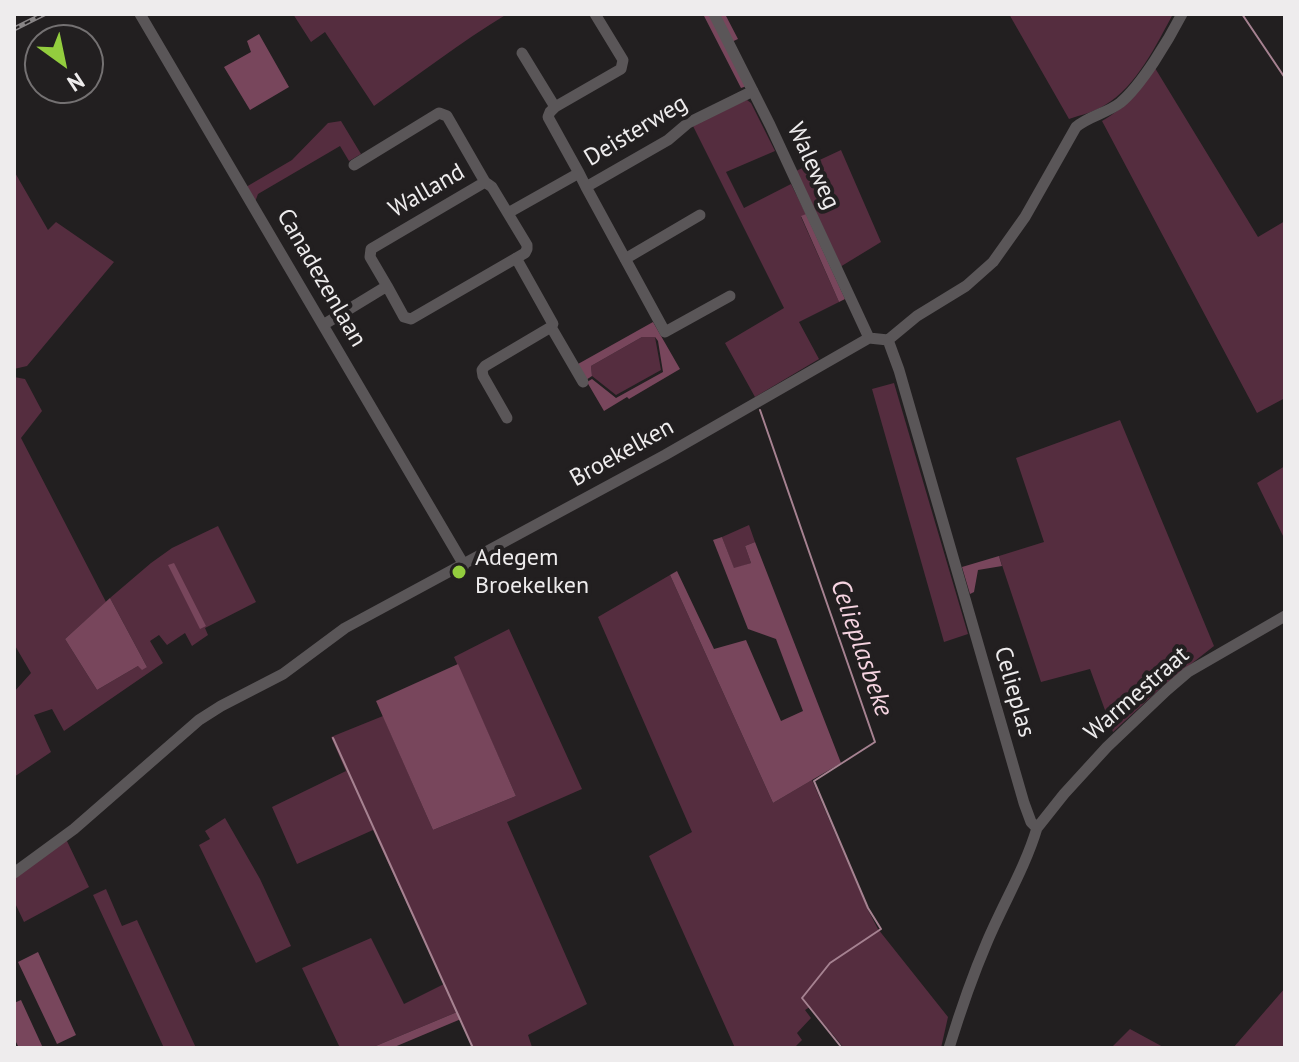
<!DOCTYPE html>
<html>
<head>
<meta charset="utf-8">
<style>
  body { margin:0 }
  #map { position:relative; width:1299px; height:1062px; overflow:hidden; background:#221f20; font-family:"PT Sans",sans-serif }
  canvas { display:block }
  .frame { position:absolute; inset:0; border:16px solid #eeeced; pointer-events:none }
  .north { position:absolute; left:24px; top:24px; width:80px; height:80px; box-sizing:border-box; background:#221f20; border:2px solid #747172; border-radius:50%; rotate:147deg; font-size:22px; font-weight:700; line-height:32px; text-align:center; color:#eeeced }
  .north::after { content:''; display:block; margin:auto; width:28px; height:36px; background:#93cd3e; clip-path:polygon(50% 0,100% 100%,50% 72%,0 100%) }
</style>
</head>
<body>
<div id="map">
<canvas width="1299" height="1062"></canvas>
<div class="frame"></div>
<div class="north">N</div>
</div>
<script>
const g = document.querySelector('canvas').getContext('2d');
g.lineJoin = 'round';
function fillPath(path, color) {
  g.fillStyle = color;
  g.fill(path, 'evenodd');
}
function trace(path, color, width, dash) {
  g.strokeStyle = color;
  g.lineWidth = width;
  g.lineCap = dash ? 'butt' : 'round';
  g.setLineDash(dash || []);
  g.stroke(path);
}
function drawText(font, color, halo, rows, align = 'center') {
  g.font = font + ' "PT Sans",sans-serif';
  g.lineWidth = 8;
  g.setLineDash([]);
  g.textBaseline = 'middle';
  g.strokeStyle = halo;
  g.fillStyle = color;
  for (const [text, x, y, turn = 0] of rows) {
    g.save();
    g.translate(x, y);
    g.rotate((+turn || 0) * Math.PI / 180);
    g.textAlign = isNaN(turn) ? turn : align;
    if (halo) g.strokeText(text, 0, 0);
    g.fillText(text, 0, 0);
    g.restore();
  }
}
fillPath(new Path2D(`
  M293 14H507C461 42 418 75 374 106L325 32 311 42Z
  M1009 14H1173C1156 45 1137 86 1105 105 1094 112 1081 115 1069 119Z
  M1155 68 1258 237 1285 221V398L1257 413 1102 121C1130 104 1136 94 1155 68Z
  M747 100 751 103 775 151 726 172 744 208 791 184 806 214 801 217 839 302 799 322 819 359 755 397 725 343 784 308 693 126 741 102Z
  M341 121 361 154 349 161 340 146 258 194 255 202 246 187 292 160 328 123Z
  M841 150 881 242 840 267 796 171Z
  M14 171 48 230 56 222 114 262 27 366 14 369Z
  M642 337H655L661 370 616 395 592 376 591 366Z
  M14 377 25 379 42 411 21 438 106 602 65 639 97 690 138 666 147 667 110 598 151 563 172 548 218 526 256 602 205 628 208 635 192 646 185 633 167 645 159 635 150 641 163 663 64 731 52 709 34 715 51 752 14 777V692L31 673 14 644Z
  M894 383 968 634 944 642 872 389Z
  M1120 420 1214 646 1163 686 1113 732 1090 669 1041 682 999 556 1044 542 1016 458Z
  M1285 466V540L1257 483Z
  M749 525 755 542 745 546 751 563 734 569 722 537Z
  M670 575 773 803 812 780 868 910 878 929 948 1017 941 1048H844L810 1007 805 1010 811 1018 797 1033 802 1040 794 1048H735L649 856 692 832 598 617Z
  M509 629 582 789 507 822 587 1004 528 1035 532 1047 530 1048H474L457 1012 371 1048H340L302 968 371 938 404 1004 444 984 373 830 297 864 272 807 346 771 331 737 383 716 433 830 516 796 454 657Z
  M225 818 260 879 291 946 256 963 199 845 210 839 205 831Z
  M66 839 89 887 24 922 14 901V876Z
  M106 889 122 926 137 920 196 1048H164L93 895Z
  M1285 988V1048H1233Z
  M1130 1029 1165 1048H1111Z`), '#552d3f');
fillPath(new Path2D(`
  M703 14H725L738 39 727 44 747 86 741 88Z
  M259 34 289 87 250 110 224 67 251 52 247 41Z
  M806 214 845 299 839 302 801 216Z
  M653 322 680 369 629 399 627 397 604 411 587 382 592 379 616 398 663 372 658 341 655 337H642L591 366 592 376 586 380 578 364Z
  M722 537 734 568 751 563 745 546 755 542 841 763 773 803 670 575 677 571 714 649 746 640 781 721 803 711 776 639 748 629 713 540Z
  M999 556 1002 566 978 570 974 592 970 594 962 567Z
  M174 563 206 626 200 629 168 565Z
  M110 598 147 667 142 670 138 666 97 690 65 639Z
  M458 664 516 796 433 830 376 701Z
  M38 952 76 1035 57 1044 18 962Z
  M21 1000 43 1048H19L14 1038V1003Z
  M457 1012 461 1019 392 1048H371Z`), '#78465c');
trace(new Path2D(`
  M1242 14 1285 78
  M760 410 875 742 814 781 868 908 881 929 830 963 802 998 842 1048
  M333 738 473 1048`), '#a68291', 2);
trace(new Path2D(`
  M140 14 464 565
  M714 14 770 125 869 338
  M522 53 555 107
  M354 165 439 113 447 116 485 182
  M579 173 548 117 550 112 555 107 621 69 623 60 595 14
  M586 187 665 332 730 296
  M508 213 579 173 586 187 668 140 688 123 753 91
  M625 259 700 215
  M323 325 387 286 404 317 411 319 525 253 527 249V245L492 187 485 182 371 249 370 257 387 286
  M551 327 583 382
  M888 340 899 370 1024 803 1031 822 1037 828C1025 868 1003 904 987 942 972 977 960 1012 949 1048
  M507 418 483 376 482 370 485 366 551 327 553 324 516 258
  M1037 828 1064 794 1107 747 1167 690 1188 672 1285 616
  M14 873 74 829 199 720 221 706 283 674 345 628 665 455 869 338 888 340 917 316 966 286 993 262 1025 217 1076 127C1089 116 1107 113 1120 103 1142 85 1169 39 1182 14`), '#5a5658', 11);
const rail = new Path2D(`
  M14 29 44 14`);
trace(rail, '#888586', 5);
trace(rail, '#221f20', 2, [6]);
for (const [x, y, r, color] of [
  [459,572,8,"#93cd3e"]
]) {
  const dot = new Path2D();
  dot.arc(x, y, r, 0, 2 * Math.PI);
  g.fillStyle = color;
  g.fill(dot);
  trace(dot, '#221f20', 3);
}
drawText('24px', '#eeeced', '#221f20', [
  ["Deisterweg",636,131,-31],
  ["Waleweg",813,166,65],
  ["Walland",427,191,-30],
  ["Canadezenlaan",321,278,60],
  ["Broekelken",622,453,-29],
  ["Celieplas",1014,692,74],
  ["Warmestraat",1137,694,-41]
]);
drawText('24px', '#eeeced', '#221f20', [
  ["Adegem",475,558],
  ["Broekelken",475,586]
], 'left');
drawText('italic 26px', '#f6d4e1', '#221f20', [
  ["Celieplasbeke",861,648,71]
]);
</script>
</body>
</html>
